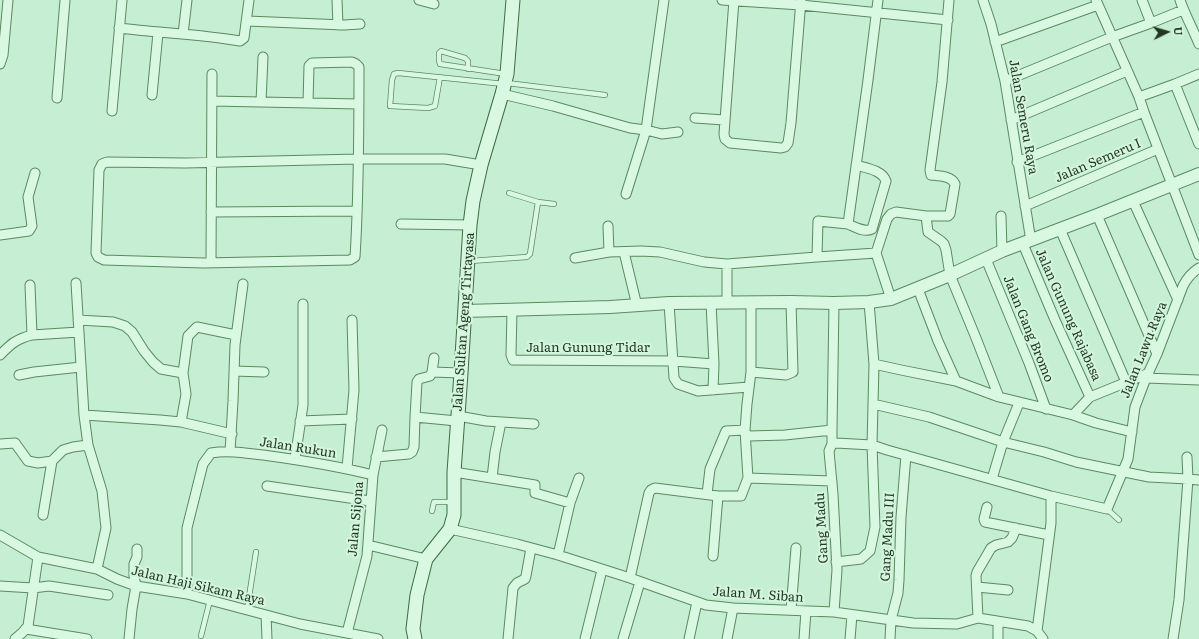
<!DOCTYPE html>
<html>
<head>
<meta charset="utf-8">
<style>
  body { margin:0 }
  #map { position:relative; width:1199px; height:639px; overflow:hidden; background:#c5eed2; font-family:Literata,serif }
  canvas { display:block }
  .north { position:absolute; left:1147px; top:12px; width:40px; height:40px; -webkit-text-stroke:3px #d5f5df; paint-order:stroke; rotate:85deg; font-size:11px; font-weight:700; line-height:16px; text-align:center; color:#1f3921 }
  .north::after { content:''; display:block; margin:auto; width:14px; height:18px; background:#1f3921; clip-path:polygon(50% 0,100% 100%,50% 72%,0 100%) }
</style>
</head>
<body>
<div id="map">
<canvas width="1199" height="639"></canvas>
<div class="north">U</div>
</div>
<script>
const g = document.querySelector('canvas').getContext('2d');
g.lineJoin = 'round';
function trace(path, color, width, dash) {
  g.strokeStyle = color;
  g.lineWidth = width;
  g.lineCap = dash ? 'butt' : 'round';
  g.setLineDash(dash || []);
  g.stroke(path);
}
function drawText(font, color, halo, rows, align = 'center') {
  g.font = font + ' Literata,serif';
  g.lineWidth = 4;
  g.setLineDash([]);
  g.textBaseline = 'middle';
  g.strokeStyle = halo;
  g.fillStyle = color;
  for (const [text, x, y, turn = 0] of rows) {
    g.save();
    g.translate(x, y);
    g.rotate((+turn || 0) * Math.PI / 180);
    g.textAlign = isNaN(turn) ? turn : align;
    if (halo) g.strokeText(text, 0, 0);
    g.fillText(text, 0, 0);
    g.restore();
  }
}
const service = new Path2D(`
  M468 69V61L465 58 441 51 439 53V61L440 64 506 74
  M440 77 435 106 428 108 390 106 392 80 394 74 398 73 504 84
  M507 83 605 95
  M509 193 538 202 554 204
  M470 261 527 257 530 254 538 202
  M1107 509 1119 520
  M432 511 434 502H453
  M247 610 256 552
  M201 636 210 600`);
const minor = new Path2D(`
  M337 0 338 25
  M419 0 434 4
  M722 0 801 5 948 20
  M734 0 724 134 725 139 730 143 781 148 785 147 788 143 791 123 801 0
  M949 0 942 82 930 170 931 175C940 176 951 176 955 184L950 214 948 216H926L928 232 941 241 944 244 946 250 950 275 976 338 999 397
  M983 0 991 24 1005 81 1031 241
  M1096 0 1139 97 1144 112 1199 255
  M1142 0 1151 23
  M1180 0C1185 15 1193 29 1199 44
  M247 21 344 25 360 24
  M119 28C159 33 200 34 240 41L244 38 249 0
  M183 34 187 0
  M995 42 1098 5
  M0 64 3 55 8 0
  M1005 81 1112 37 1151 23 1183 10
  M1175 84 1199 74
  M502 94 553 106 630 128 646 130 662 134 678 132
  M152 95 158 33
  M1139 97 1175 84 1199 144
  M57 98 65 0
  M212 101 359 104
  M261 102 263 57
  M308 103 309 66 312 63 352 62 356 64 359 67C359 130 359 194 355 257L350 260 204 263 104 260 98 257 96 253 99 170 102 164 107 162 185 163 358 159H445L481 165
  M112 111 122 0
  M695 118 724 120
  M1011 120 1127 71
  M1017 162 1144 112
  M626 194 646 130 664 0
  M1133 201 1178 300
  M1025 206 1158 149
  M211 212 357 211
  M1097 215 1157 354
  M1001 216 1002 251
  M401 224 470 225
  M848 224C855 227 864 233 872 229L886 181C882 170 866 168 856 165
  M608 226 609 252
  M1060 229 1126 382
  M0 235 29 231 32 226 28 197 35 173
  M1023 244 1055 320 1090 397
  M624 252 637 306
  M876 253 891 299
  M817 257 876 253 887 219 891 214 896 212 926 216
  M575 258 609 252 641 251 660 252 704 262 727 264 817 257 818 221 848 224 868 80 878 0
  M986 259 1029 363 1046 409
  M211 262 212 74
  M727 264V302
  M76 283 84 415 160 420 181 422 232 434
  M30 285 32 335 79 332
  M918 289 938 341 956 381
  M669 303 674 378 678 384 698 391 749 387
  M711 303 714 364 713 390
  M834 303 832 430V444L829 451 833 494 837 570 834 612
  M512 310 511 355 513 360 674 361 714 364
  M78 320 113 322 125 326 132 332 144 351 153 362 161 369 183 373
  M0 355C11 344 16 339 32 335
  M874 364 901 370 956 381 999 397 1073 415 1096 423 1132 432
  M234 371 264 372
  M432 372 461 373
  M751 372 786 375 793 372 791 302
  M19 375 34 372 81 367
  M1146 378 1199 380
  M873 404 929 417 1003 442 1044 452 1076 462 1149 477 1188 479 1187 457
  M84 415 88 445
  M1073 415 1090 397 1149 373
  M458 416 486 421 534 424
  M415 417 457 421
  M300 421 352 419
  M181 422 186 394 183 373 188 336 197 327 236 335
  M746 434 749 436 785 435 832 430
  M0 444 15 443 28 461 38 463 52 461
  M832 444 836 443 872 445 887 450 1051 496 1107 509 1128 459 1135 407 1146 378 1157 354 1183 286C1187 278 1191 273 1199 268
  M230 452 233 401 235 345 243 284
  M376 457 409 454 412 452 414 447 415 417 417 382 419 379 430 376 432 372 434 358
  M295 459 303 405V304
  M347 468 354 390 352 320
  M454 472 535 485V493L570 503
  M492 478 495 452 501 422
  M748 478 832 481
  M992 479 1003 442 1019 403
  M267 486 370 501
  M707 494 710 469 726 431 745 430
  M987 507 984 519 985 522 1049 535
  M43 515 52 461 63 450 73 447 88 445 102 491 106 528 97 569
  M450 529 517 544 558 555 630 578 706 605 733 608 834 612 913 623 957 624 978 618 1028 626 1037 631 1043 639
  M0 535 38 557 97 569 117 579 136 586 187 594 300 624 378 639
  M368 545 426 559
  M558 555 570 503 579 478
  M713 556 718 496
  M836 562 861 559 870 551 875 527 872 445 874 364 869 302
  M630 578 649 493 651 490 655 488 718 496H741L748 478 745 430 747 404 751 372V302
  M0 586 33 588 49 586 108 595
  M977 587 1008 590
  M187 594V528L203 464 211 453C228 450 246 453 263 455 300 460 337 466 373 475
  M791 610 796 548
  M266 615 267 639
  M978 618 976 576 977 572 991 548 996 545 1008 542 1012 538 1016 528
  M26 629 87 639
  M1037 631 1051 523V496
  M347 633 367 556 373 475 382 430
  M15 639 22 633 28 626 38 557
  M129 639 132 609 136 586 134 576V564L137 557V549
  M508 639 513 588 517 583 525 579 526 576 531 548
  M585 639 602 570
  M623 639 640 582
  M689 639 697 602
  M727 639 733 608
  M804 639 806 611
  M850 639 852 615
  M890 639 891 620 898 593 899 580 901 517 906 455
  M998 639V622
  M1173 639 1179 600 1188 479 1199 480`);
const tertiary = new Path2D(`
  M465 311 610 307 669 303 791 302 834 303 869 302 891 299 950 275 1002 251 1097 215 1199 174`);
const secondary = new Path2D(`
  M415 639 413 629 417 595 426 559 450 529 454 515V472L461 373 470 225 473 201 481 165 502 94 507 74 513 0`);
trace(service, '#5b8962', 6);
trace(minor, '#5b8962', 11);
trace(tertiary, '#5b8962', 14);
trace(secondary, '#3e6b43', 15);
trace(service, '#d9f8e2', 4.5);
trace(minor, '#d9f8e2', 9);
trace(tertiary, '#d9f8e2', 12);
trace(secondary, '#d9f8e2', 13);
drawText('13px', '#1f3921', '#d5f5df', [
  ["Jalan Semeru Raya",1023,117,80],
  ["Jalan Semeru I",1098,161,-23],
  ["Jalan Gunung Rajabasa",1068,315,66],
  ["Jalan Sultan Ageng Tirtayasa",464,322,-86],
  ["Jalan Gang Bromo",1028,329,68],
  ["Jalan Gunung Tidar",588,348],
  ["Jalan Lawu Raya",1144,350,-68],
  ["Jalan Rukun",298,448,9],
  ["Jalan Sijona",356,519,-85],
  ["Gang Madu",822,528,-93],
  ["Gang Madu III",888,537,-87],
  ["Jalan Haji Sikam Raya",198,586,13],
  ["Jalan M. Siban",758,595,4]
]);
</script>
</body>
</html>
